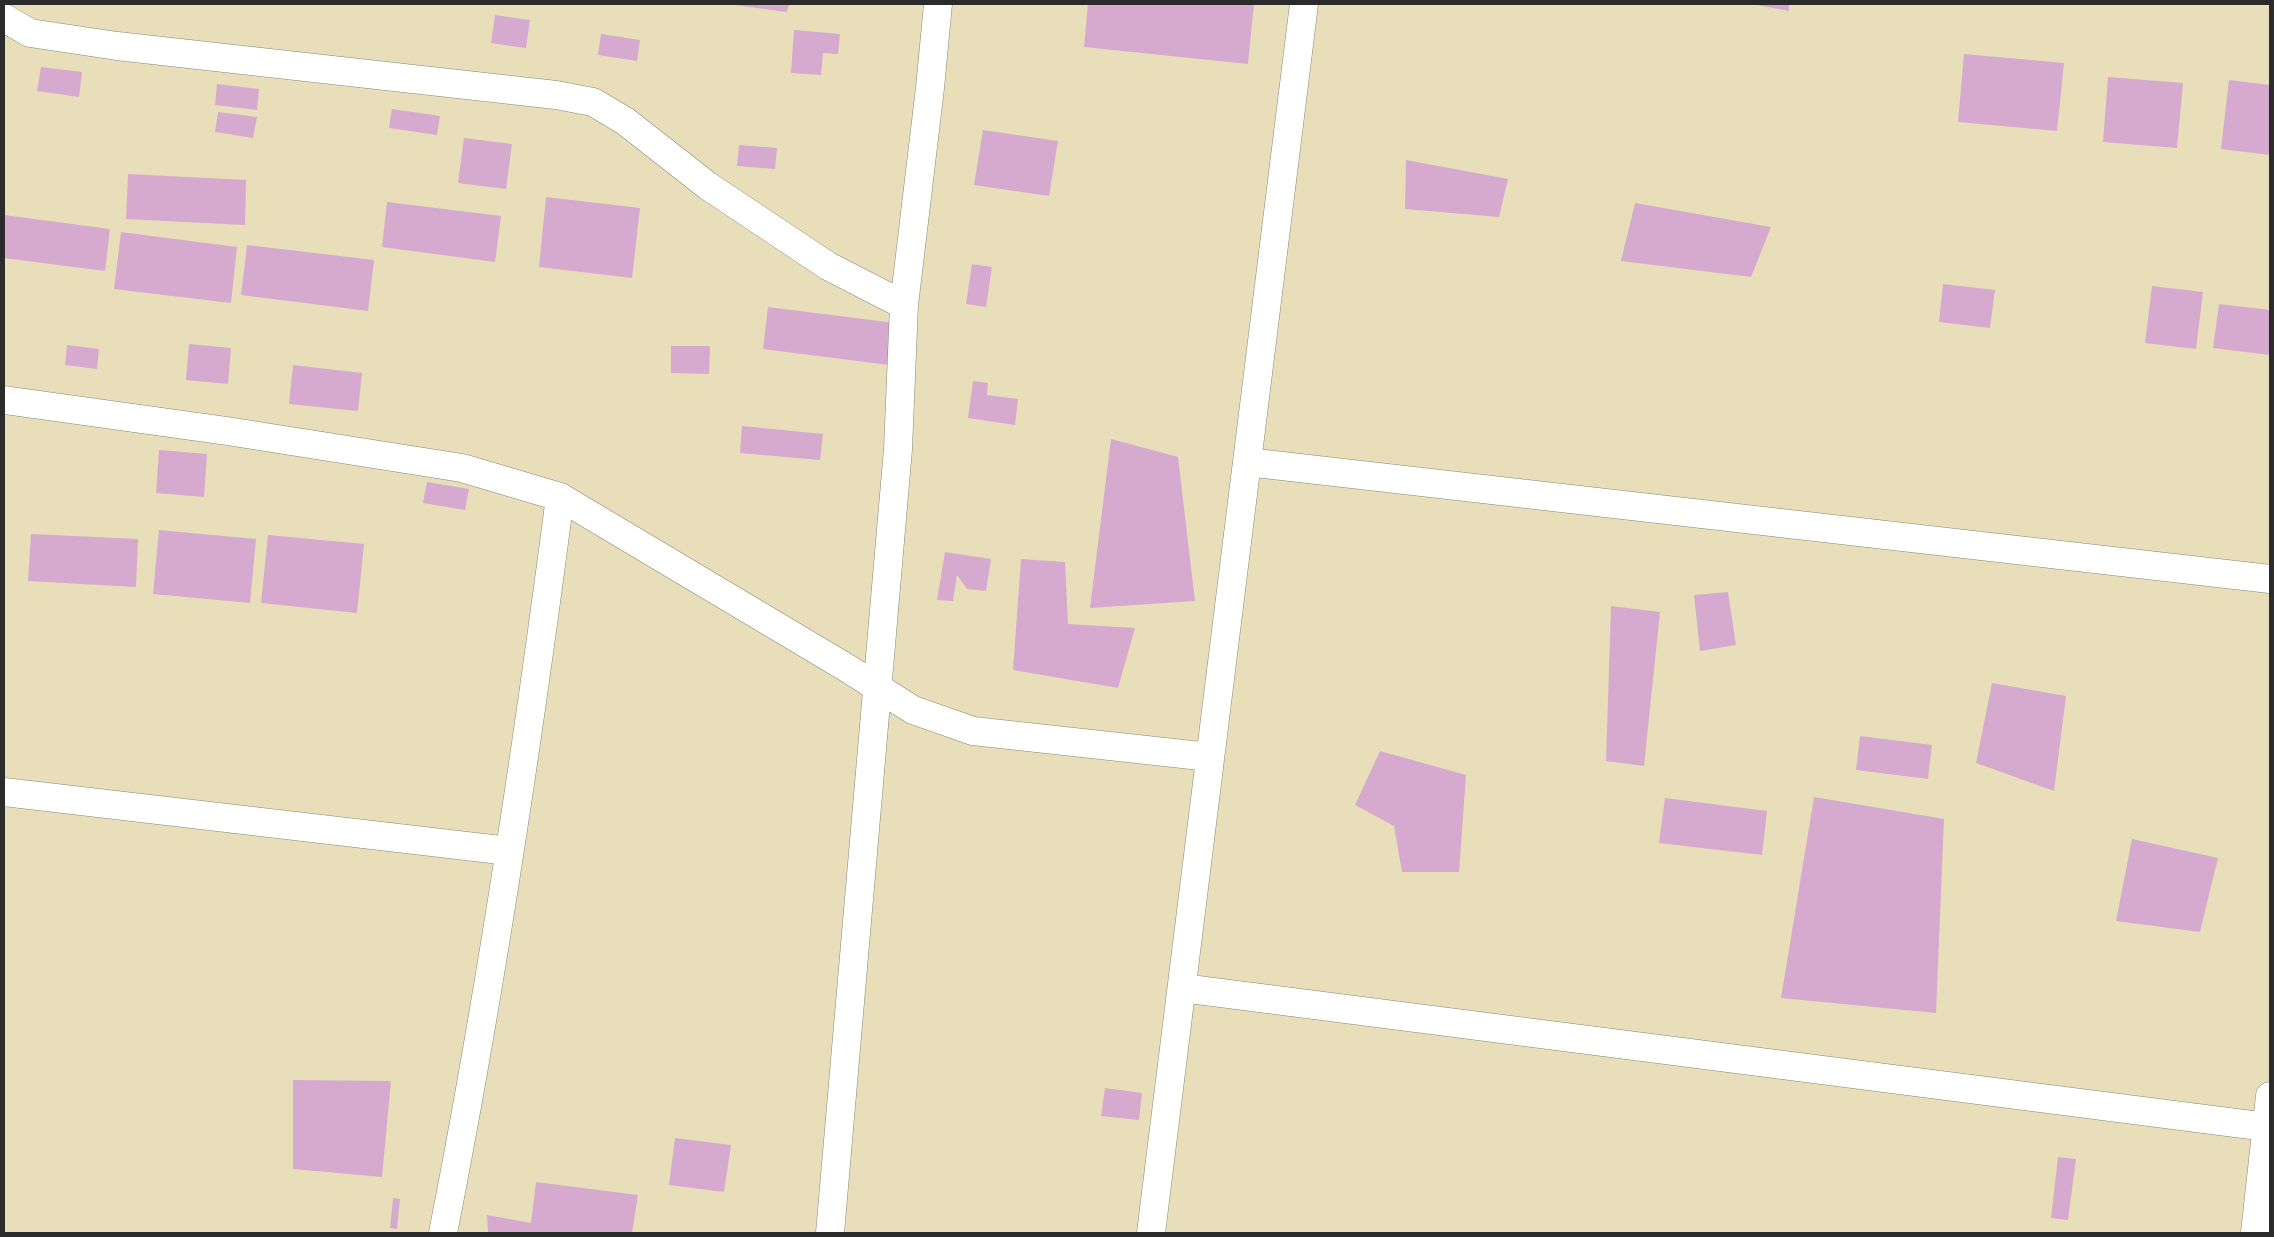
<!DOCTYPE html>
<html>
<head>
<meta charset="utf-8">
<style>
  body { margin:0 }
  #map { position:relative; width:2274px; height:1237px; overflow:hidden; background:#e8dfba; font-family:Caveat,sans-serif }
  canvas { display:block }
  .frame { position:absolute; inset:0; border:5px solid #2b2b2b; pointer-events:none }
</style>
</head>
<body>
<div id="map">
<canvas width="2274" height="1237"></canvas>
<div class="frame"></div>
</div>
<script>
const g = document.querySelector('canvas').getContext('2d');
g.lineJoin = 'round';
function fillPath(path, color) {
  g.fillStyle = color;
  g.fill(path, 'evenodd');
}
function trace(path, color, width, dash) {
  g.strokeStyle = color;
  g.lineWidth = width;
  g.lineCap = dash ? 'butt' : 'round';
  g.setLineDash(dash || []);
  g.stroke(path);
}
fillPath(new Path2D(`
  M727 4H789L787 12Z
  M1088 4H1254L1248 64 1084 47Z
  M1757 4H1789V11L1757 5Z
  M495 15 530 20 526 48 491 43Z
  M794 30 840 34 838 54 823 53 821 75 791 73Z
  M601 34 640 40 637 61 598 55Z
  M1964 54 2064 63 2057 131 1958 122Z
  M41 67 82 72 79 97 37 91Z
  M2108 77 2183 83 2177 148 2103 142Z
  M2229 80 2270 85V155L2221 149Z
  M217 84 259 89 257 110 215 105Z
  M392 109 440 116 437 135 389 128Z
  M218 112 257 117 253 138 215 132Z
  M983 130 1058 141 1049 196 974 185Z
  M464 138 512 144 506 189 458 183Z
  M739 145 777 148 775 169 737 166Z
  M1406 160 1508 179 1499 217 1405 209Z
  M128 174 246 180 245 225 126 219Z
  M546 197 640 208 632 278 539 267Z
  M387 202 501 216 495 262 382 247Z
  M1635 203 1771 227 1751 277 1621 261Z
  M4 215 110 229 105 271 4 258Z
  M121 232 237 247 231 303 114 289Z
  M247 245 374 260 368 311 241 295Z
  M972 264 992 267 986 307 966 304Z
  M1943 284 1995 290 1990 328 1939 322Z
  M2152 286 2203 292 2196 349 2145 343Z
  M2219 304 2270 310V355L2213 348Z
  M768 307 895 323 889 365 763 349Z
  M189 344 231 348 228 384 186 380Z
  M67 345 99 349 97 369 65 365Z
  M671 346H710L709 374 671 373Z
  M293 365 362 373 358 411 289 404Z
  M973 381 988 383 987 395 1018 399 1015 425 968 418Z
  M742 426 823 434 820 460 740 453Z
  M1111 439 1178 457 1195 601 1090 608Z
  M159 450 207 454 204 497 156 493Z
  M427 482 469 489 465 510 423 503Z
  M159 530 256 539 250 603 153 594Z
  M31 534 138 539 136 587 28 581Z
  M268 535 364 544 357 613 261 603Z
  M945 552 991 559 986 591 967 589 957 575 953 601 937 600Z
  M1021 559 1065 562 1068 624 1135 628 1118 688 1013 670Z
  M1728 592 1736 645 1700 651 1694 595Z
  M1611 606 1660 612 1644 766 1606 761Z
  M1992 683 2066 696 2054 791 1976 763Z
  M1860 736 1932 745 1928 779 1856 770Z
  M1380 751 1466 775 1459 872H1402L1394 826 1355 805Z
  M1814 797 1944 819 1936 1013 1781 998Z
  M1665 798 1767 811 1762 855 1659 843Z
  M2132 839 2218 858 2200 932 2116 921Z
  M293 1080 391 1081 382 1177 293 1169Z
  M1105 1088 1142 1093 1139 1120 1101 1116Z
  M675 1138 731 1145 724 1192 669 1185Z
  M2058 1157 2076 1159 2068 1220 2051 1218Z
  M536 1182 638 1195 632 1233H488L487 1215 531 1223Z
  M393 1198 400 1199 397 1229 390 1228Z`), '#d5aace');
const minor = new Path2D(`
  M4 18 30 33 117 46 556 95 593 102 625 121 708 186 828 266 904 305
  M4 400 227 431 462 468 560 497 847 668 913 710 973 731 1210 757
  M1247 462 2270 579
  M4 792 509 851
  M1182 988 2267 1127
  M443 1233C491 990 528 743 560 497
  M830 1233 898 449 904 305 930 88 938 4
  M1151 1233 1304 4
  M2255 1233 2270 1096`);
trace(minor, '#8a8572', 29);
trace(minor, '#fff', 28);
</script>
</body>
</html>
